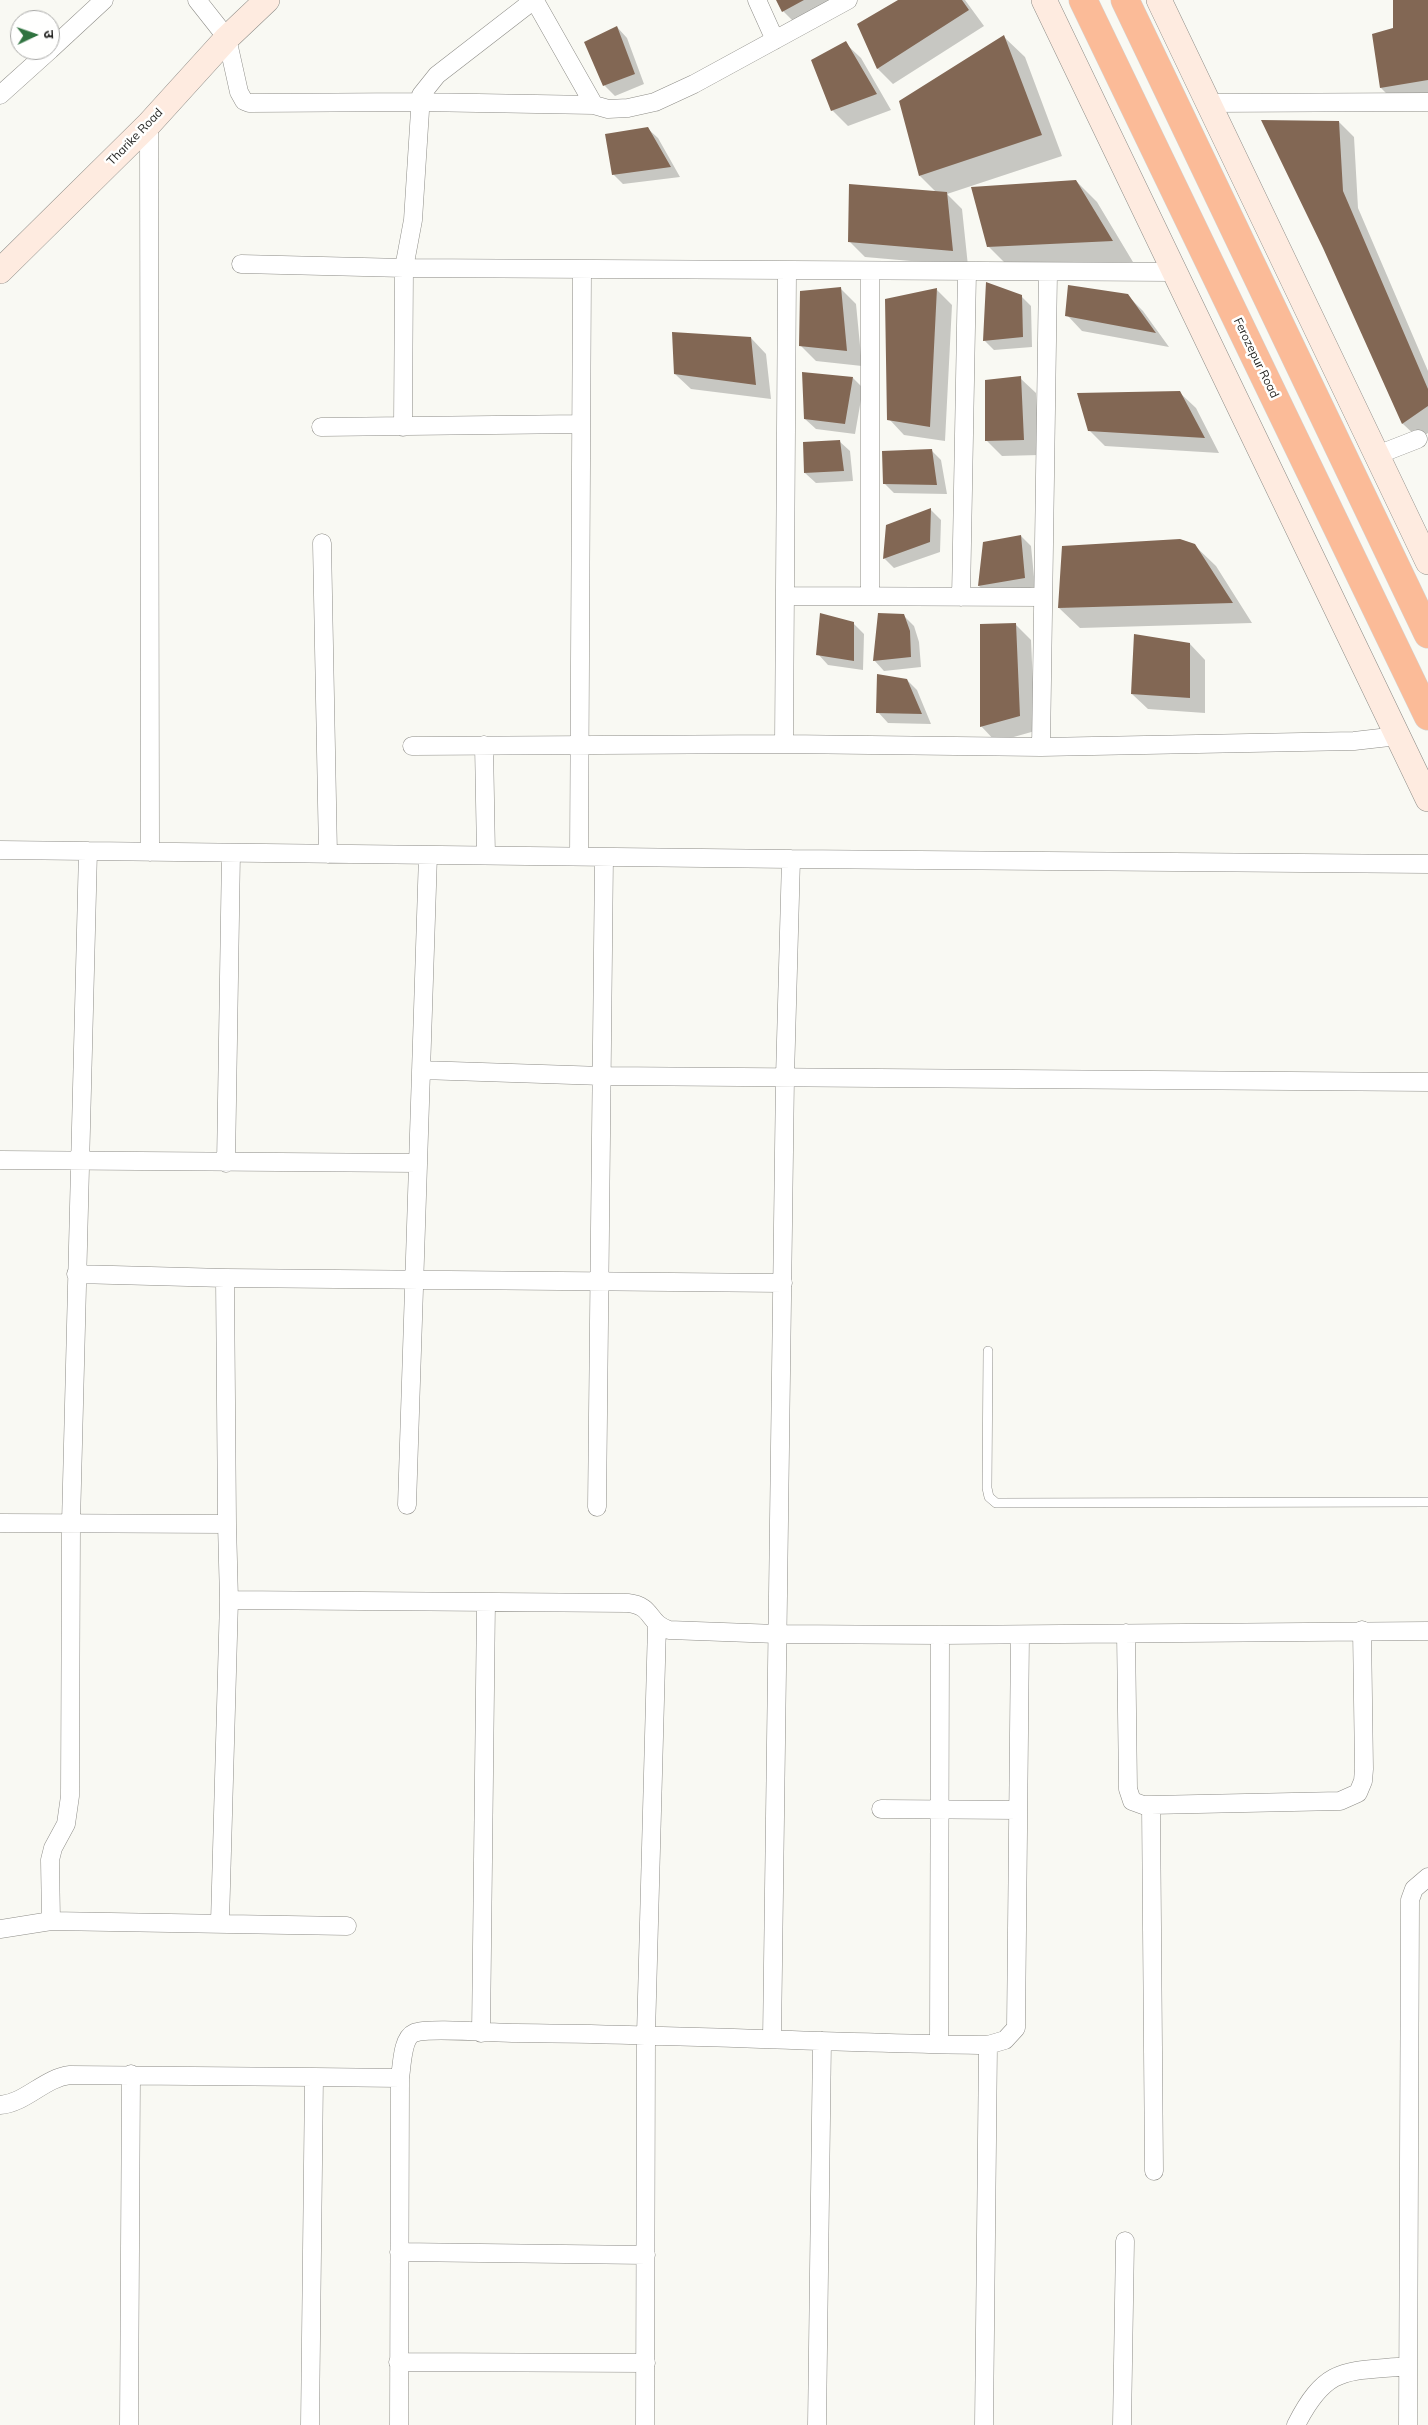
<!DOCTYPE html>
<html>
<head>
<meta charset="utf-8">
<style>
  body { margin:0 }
  #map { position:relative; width:1428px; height:2425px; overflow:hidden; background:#f9f9f3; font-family:Mulish,"Noto Sans Devanagari",sans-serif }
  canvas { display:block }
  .north { position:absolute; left:10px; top:10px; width:50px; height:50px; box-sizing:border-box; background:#fffffe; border:1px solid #a9a9a7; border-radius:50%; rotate:87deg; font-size:14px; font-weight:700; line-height:20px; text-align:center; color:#272725 }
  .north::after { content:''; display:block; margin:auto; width:18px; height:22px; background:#2f733f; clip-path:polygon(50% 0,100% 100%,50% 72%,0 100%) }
</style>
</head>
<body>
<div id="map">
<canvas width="1428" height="2425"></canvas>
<div class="north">उ</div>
</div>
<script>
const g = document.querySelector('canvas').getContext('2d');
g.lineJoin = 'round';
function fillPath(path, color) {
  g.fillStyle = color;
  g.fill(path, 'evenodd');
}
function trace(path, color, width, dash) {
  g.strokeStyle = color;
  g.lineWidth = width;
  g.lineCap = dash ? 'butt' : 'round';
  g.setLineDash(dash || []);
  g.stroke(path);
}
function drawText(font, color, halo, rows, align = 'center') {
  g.font = font + ' Mulish,sans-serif';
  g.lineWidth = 5;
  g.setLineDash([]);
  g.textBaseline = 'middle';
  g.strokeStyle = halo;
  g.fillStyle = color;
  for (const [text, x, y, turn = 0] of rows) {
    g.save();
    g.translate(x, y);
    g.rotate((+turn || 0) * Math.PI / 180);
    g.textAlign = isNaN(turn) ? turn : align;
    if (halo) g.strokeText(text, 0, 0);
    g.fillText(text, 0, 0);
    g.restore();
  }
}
fillPath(new Path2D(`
  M778 0H854L856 4 804 32 783 11Z
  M900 0H965L984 26 893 84 878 69 859 24Z
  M1394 0H1428V98L1396 103 1381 88 1394 29Z
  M617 27 627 38 644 84 615 96 605 86 586 43Z
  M1004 37 1025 57 1062 156 947 194 962 209 968 266 865 257 850 242 936 192 920 176Z
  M845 43 861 58 891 110 848 126 832 110Z
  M1339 122 1354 137 1358 208 1428 371V433L1419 439 1403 424 1325 248Z
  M647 128 658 138 680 177 623 184 613 174Z
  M1076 181 1097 202 1133 262 1009 267 988 246Z
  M840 288 856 304 862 366 816 361 800 345Z
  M937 290 952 305 945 441 904 435 889 419Z
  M1127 295 1143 311 1169 347 1082 331 1067 315Z
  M1021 296 1031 306 1032 347 994 350 984 340Z
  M751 338 766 354 771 399 691 389 675 374Z
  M853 378 863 388 855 434 816 429 805 419Z
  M1020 378 1036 393 1039 455 1002 456 986 440Z
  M1180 393 1196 408 1219 453 1105 446 1090 431Z
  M839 441 850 451 853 481 816 483 805 473Z
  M931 450 941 460 947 494 894 493 884 483Z
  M931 510 941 520 940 552 894 568 884 558Z
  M1021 536 1031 546 1035 587 989 596 979 586 984 543Z
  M1194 545 1216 566 1252 623 1080 628 1059 608Z
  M903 615 914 626 919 642 921 667 884 671 874 660Z
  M853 623 864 634 863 670 828 665 818 654Z
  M1015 624 1031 640 1035 731 996 742 981 726Z
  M1190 644 1205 660V713L1148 709 1132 694Z
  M907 680 917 690 931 724 888 723 878 712Z`), '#0003');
fillPath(new Path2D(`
  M776 0H804L782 12Z
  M898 0H962L969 10 877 69 857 24Z
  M1393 0H1428V80L1380 88 1372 34 1393 28Z
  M617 26 635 74 603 86 584 42Z
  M1004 35 1042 135 919 176 899 101Z
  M846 41 877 94 831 111 811 60Z
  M1261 120 1339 121 1343 191 1428 389V406L1402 424 1323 248Z
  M648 127 671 167 612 175 605 134Z
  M1076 180 1113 241 987 247 971 187Z
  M849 184 947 192 953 251 848 242Z
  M986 282 1022 295 1023 337 983 341Z
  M1068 285 1128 294 1156 333 1065 316Z
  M841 287 847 351 799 346 800 291Z
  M937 288 930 427 887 420 885 299Z
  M672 332 751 337 756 385 674 374Z
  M802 372 853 377 845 424 804 419Z
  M1021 376 1024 440 985 441V380Z
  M1180 391 1205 438 1088 431 1077 393Z
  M840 440 844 471 804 473 803 442Z
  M932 449 937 485 883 484 882 451Z
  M931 508 930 542 883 559 886 525Z
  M1021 535 1025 578 978 586 983 542Z
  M1180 539 1195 544 1233 603 1058 608 1062 546Z
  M820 613 854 622V661L816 655Z
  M878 613 904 614 910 631 911 657 873 661Z
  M1016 623 1020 716 980 727V624Z
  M1134 634 1190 643V698L1131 694Z
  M877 674 907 679 922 714 876 713Z`), '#826754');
const lane = new Path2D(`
  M988 1351 987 1488 989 1497 996 1503 1428 1502`);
const street = new Path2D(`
  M197 0 227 38 239 92 244 101 249 103 419 102 594 105
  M757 0 775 40
  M535 1 594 105 608 109 628 108 655 102 694 84 848 0
  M50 50 104 0
  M0 95 50 50
  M1207 103 1428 102
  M149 124 150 852
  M241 264 404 268 1175 272
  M787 271 784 744 1041 747 1354 741 1398 736
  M321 427 581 424
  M403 427 404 268 413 220 421 95 437 75 534 0
  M1377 455 1418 439
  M322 543 328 854
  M785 596 1043 597
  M870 596V271
  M961 597 967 272
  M484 745 486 855
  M412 746 784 744
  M1041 747 1048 273
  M0 850 791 859 785 1077 772 2038
  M579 856 582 270
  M791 859 1428 864
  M421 1070 603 1076 1428 1082
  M0 1160 418 1163
  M226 1163 231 853
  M76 1274 225 1278 783 1283
  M225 1278 227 1524
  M407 1505 428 855
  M597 1507 604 857
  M0 1523 227 1524 229 1600 628 1603C654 1606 647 1623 669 1630L777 1634 940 1635 1428 1631
  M1126 1633 1128 1789 1132 1801 1143 1805H1151L1340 1801 1358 1793 1363 1781 1364 1769 1362 1630
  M1151 1805 1154 2171
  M881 1809 1018 1810
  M51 1921 50 1860 53 1848 66 1824 70 1796 71 1523 88 851
  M220 1922 229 1600
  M0 1929 51 1921 347 1926
  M481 2033 486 1602
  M939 2044 940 1635
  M988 2045 1005 2040 1016 2028 1020 1635
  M0 2105C26 2103 44 2078 70 2075L314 2077
  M399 2252 646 2255
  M398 2362 646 2363
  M129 2425 131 2074
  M310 2425 314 2077 400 2078
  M399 2425 400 2078C402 2066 402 2038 414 2033 428 2027 495 2033 516 2033 673 2034 831 2043 988 2045L984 2425
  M645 2425 646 2034 657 1625
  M817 2425 822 2041
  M1122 2425 1125 2241
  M1296 2425C1327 2364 1347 2372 1408 2366
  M1408 2425 1410 1900 1414 1889 1428 1877`);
const secondary = new Path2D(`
  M1044 0 1428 799
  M1159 0 1428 562
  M0 271 149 124 227 38 267 0`);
const highway = new Path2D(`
  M1083 0 1428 716
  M1125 0 1428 634`);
trace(lane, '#8d8c87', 10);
trace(street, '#8d8c87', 19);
trace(secondary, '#8d8c87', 26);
trace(highway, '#d4d4d3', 29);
trace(lane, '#fff', 9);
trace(street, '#fff', 18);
trace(secondary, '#feebe0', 25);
trace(highway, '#fbbb98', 28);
drawText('12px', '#272725', '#fffffe', [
  ["Tharike Road",135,137,-46],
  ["Ferozepur Road",1256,358,64]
]);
</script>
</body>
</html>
